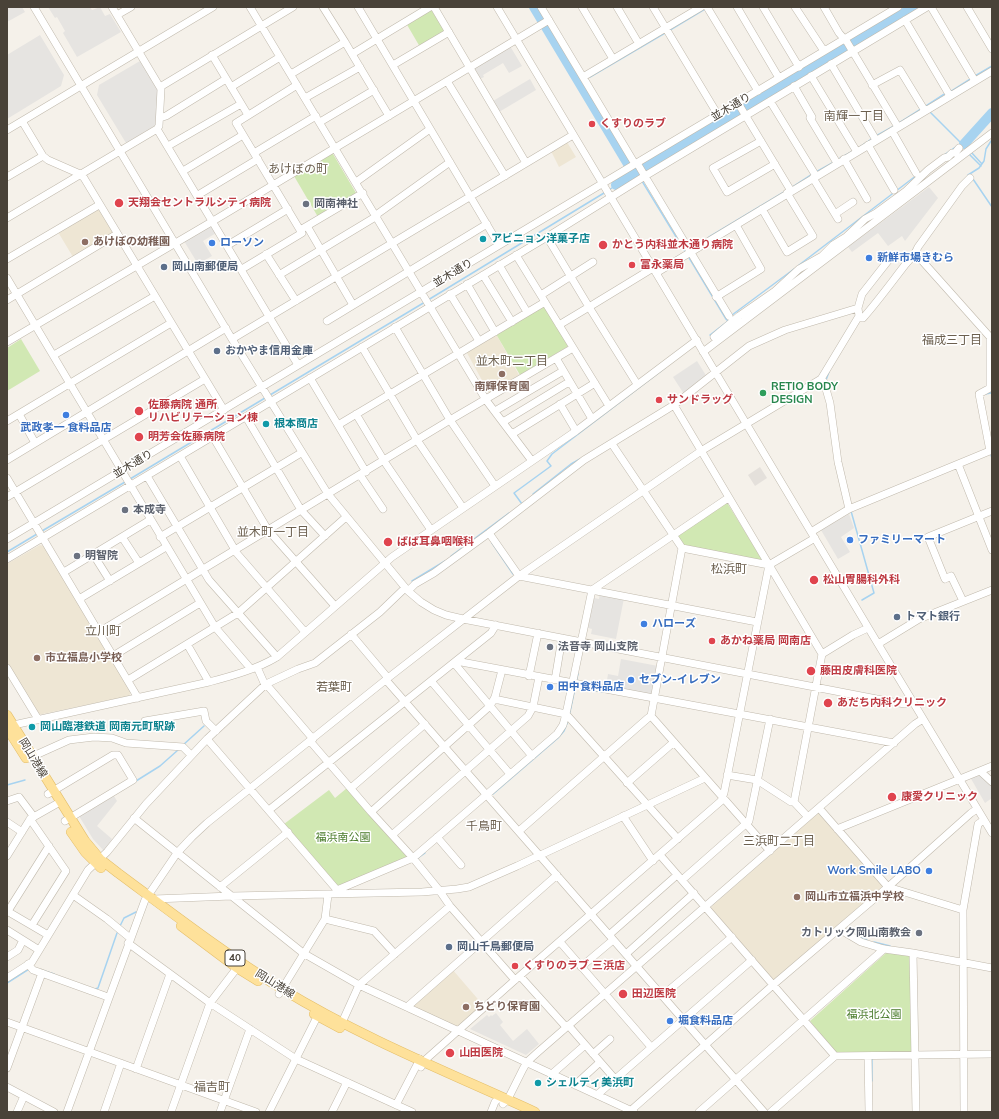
<!DOCTYPE html>
<html>
<head>
<meta charset="utf-8">
<style>
  body { margin:0 }
  #map { position:relative; width:999px; height:1119px; overflow:hidden; background:#f5f1ea; font-family:Mulish,sans-serif }
  canvas { display:block }
  .frame { position:absolute; inset:0; border:8px solid #494238; pointer-events:none }
</style>
</head>
<body>
<div id="map">
<canvas width="999" height="1119"></canvas>
<div class="frame"></div>
</div>
<script>
const g = document.querySelector('canvas').getContext('2d');
g.lineJoin = 'round';
function fillPath(path, color) {
  g.fillStyle = color;
  g.fill(path, 'evenodd');
}
function trace(path, color, width, dash) {
  g.strokeStyle = color;
  g.lineWidth = width;
  g.lineCap = dash ? 'butt' : 'round';
  g.setLineDash(dash || []);
  g.stroke(path);
}
function drawText(font, color, halo, rows, align = 'center') {
  g.font = font + ' Mulish,"Noto Sans JP",sans-serif';
  g.lineWidth = 3;
  g.setLineDash([]);
  g.textBaseline = 'middle';
  g.strokeStyle = halo;
  g.fillStyle = color;
  for (const [text, x, y, turn = 0] of rows) {
    g.save();
    g.translate(x, y);
    g.rotate((+turn || 0) * Math.PI / 180);
    g.textAlign = isNaN(turn) ? turn : align;
    if (halo) g.strokeText(text, 0, 0);
    g.fillText(text, 0, 0);
    g.restore();
  }
}
fillPath(new Path2D(`
  M760 467 767 478 755 486 748 475Z`), '#e4e0db');
fillPath(new Path2D(`
  M567 142 576 157 559 167 551 151Z
  M97 208 100 209 113 232 112 234 73 257 58 232Z
  M496 334 519 375 489 393 467 353 468 351Z
  M40 545 44 546 131 692 129 696 38 715 7 663V564Z
  M818 813 821 814 882 885V887L775 980H773L712 909 711 907Z
  M452 969 483 1005 457 1027 412 1006Z`), '#eee6d4');
fillPath(new Path2D(`
  M429 9 432 11 444 30 443 33 420 47 406 23Z
  M331 153 333 154 356 193V195L318 217 294 176Z
  M543 306 546 307 568 345 567 347 520 375 496 334Z
  M21 339 40 371 7 391V348Z
  M726 501 763 561 685 547 677 536Z
  M347 788 407 857 339 886H337L284 824 329 790 335 798Z
  M886 953 911 955 913 1053H836L810 1021Z`), '#d1e8b3');
fillPath(new Path2D(`
  M7 7H22L25 12 7 22Z
  M48 7H90L92 10 100 7 105 16 110 14 121 32 77 57 63 33 65 31 57 17 55 18Z
  M40 35 64 75 61 86 7 119V55Z
  M510 46 522 66 509 73 503 63 483 75 484 77 480 79 475 71V67Z
  M140 61 158 90 156 125 126 143 97 95 99 85Z
  M530 79 536 90 499 112 493 101Z
  M929 187 938 198 905 241 902 236 888 246 878 233 852 252 848 247Z
  M209 226 213 227 216 233 203 241 212 256 198 264 184 241Z
  M697 361 707 377 684 394 673 377Z
  M849 514 854 528 841 537 850 552 838 559 821 530Z
  M600 593 624 598 616 639 591 634 592 629 588 628 594 598 599 599Z
  M621 659 658 666 653 694 651 695 606 687 608 674 618 676Z
  M980 774 992 784V798L985 803 970 777Z
  M114 796 117 801 97 826 112 839 104 851 93 839 79 816Z
  M496 1013 503 1022 500 1025 513 1041 527 1029 539 1044 526 1055 470 1029 487 1015 489 1017 491 1015 492 1016Z`), '#e6e4e1');
trace(new Path2D(`
  M670 30 705 9
  M975 76 992 66
  M590 77 665 33
  M950 92 972 78
  M926 106 946 93
  M929 111 962 144 957 146 944 155
  M899 123 921 109
  M876 136 894 126
  M964 144H962L966 149
  M858 148 873 138
  M971 152 982 164
  M969 154 981 166
  M837 160 853 151
  M816 172 834 162
  M968 175 979 168 984 161 986 149 991 141
  M973 179 992 207
  M642 181 686 253
  M791 188 811 175
  M609 190 616 185
  M709 237 784 192
  M688 256 726 319
  M799 265 917 175
  M428 300 604 193
  M732 315 794 269
  M710 335 728 321 726 319 729 318
  M826 380 829 372
  M985 394 991 393V390
  M270 395 425 302
  M991 455 992 458
  M130 479 265 398
  M533 494 571 464 580 459
  M522 504 514 493 551 466 547 461 552 454 665 368
  M851 511 874 593 862 600
  M42 531 125 482
  M492 543 513 574
  M7 552 37 534
  M451 556 509 513
  M412 581 445 561
  M576 682 578 674
  M575 687 603 692
  M570 712 575 688
  M183 745 204 726
  M136 781 160 766 178 750
  M7 785 25 780
  M493 794 558 738 564 731 568 721
  M418 858 425 853
  M120 926 124 918 136 912
  M857 936 867 940
  M874 942 890 946
  M35 968 54 974
  M7 983 29 969
  M95 989 98 988 117 933
  M872 1059V1081`), '#a7d3f0', 1.5);
trace(new Path2D(`
  M534 7 628 164
  M964 144 992 113
  M616 185 914 7`), '#a7d3f0', 10);
const minor = new Path2D(`
  M34 7 232 339 328 494 408 591 421 602 434 610 446 615 463 619 887 701 905 704 913 702
  M250 7 486 400 532 461
  M323 7 345 42
  M358 7 499 245
  M434 7 526 163
  M497 7 878 644 992 833
  M541 7 635 164
  M582 7 613 59
  M617 7 639 44
  M653 7 718 115
  M707 7 758 91
  M737 7 779 78
  M763 7 799 67
  M795 7 824 51
  M824 7 839 33 847 42 898 127
  M931 7 975 81
  M967 7 992 49
  M117 15 131 7
  M905 20 950 96
  M352 54 389 116
  M212 55 248 115
  M831 64 876 140
  M393 65 449 32
  M291 74 345 42 352 54 430 7
  M811 76 857 152
  M583 77 701 7
  M447 81 505 176
  M297 85 236 123 300 230 307 226 353 305
  M872 85 900 70 925 111
  M794 86 812 117 810 118 837 163
  M160 87 293 7
  M231 87 280 57
  M305 98 360 67
  M770 101 816 176
  M738 103 791 191
  M160 118 166 116 226 79
  M22 121 43 156 48 160 80 174 84 178 224 410
  M320 122 374 90
  M157 129 298 365
  M7 130 213 7
  M892 131 916 173
  M761 141 713 168 727 192 775 164
  M868 145 894 190
  M168 146 241 104
  M254 153 316 116
  M844 159 867 199
  M637 163 729 316
  M183 171 243 135
  M7 177 43 156
  M813 178 838 219
  M356 182 430 129
  M198 195 258 159
  M762 209 787 252 813 236 787 193
  M835 214 853 202
  M376 215 450 162
  M7 218 157 129 159 126 161 89 112 7
  M307 226 363 193
  M547 237 589 307 559 325
  M228 245 288 209
  M266 254 296 301
  M916 254 990 337V388L979 394 990 451
  M516 255 609 406
  M7 259 99 205
  M499 265 527 312
  M242 269 302 233 300 230
  M656 273 992 71
  M279 275 377 216
  M483 275 512 322
  M7 278 215 627 251 669
  M467 284 495 332
  M450 294 479 341
  M541 295 593 262
  M716 297 761 269 736 225
  M7 300 117 234
  M859 316 863 318C878 301 891 283 905 265 910 259 915 255 918 247L962 186 970 178
  M327 321 487 224
  M395 327 450 420 495 486
  M714 337 739 316 775 291 799 269 822 256 833 245 846 237 865 219 876 213 906 191 928 170 944 158 948 157 952 153H955L959 148
  M232 339 573 135
  M7 342 213 221 549 20
  M362 347 417 440 463 508
  M703 352 992 133
  M54 355 155 296
  M556 358 592 419
  M310 378 366 472
  M821 379 824 382 830 403 838 462 849 509
  M637 384 589 307 653 268
  M560 404 576 431
  M674 405 822 654 794 802 808 817
  M495 411 563 371
  M19 414 35 443
  M356 414 386 464 431 530
  M246 417 301 510 325 536
  M7 421 171 323
  M503 422 569 382
  M338 425 545 302
  M512 434 595 383
  M213 437 268 530
  M612 444 682 548 651 716 770 851
  M180 456 235 550
  M7 460 226 328
  M958 464 992 550
  M360 475 383 509
  M147 476 209 580 277 657
  M7 478 138 698
  M7 497 205 379
  M268 530 335 606
  M811 532 849 509 992 450
  M489 533 519 576 757 622
  M122 537 139 563
  M160 537 301 453
  M7 539 898 7
  M682 548 769 565 815 538
  M234 550 305 632
  M93 554 110 581
  M7 559 547 237 645 176 927 7
  M64 572 150 520
  M408 591 415 584 434 573 489 533 584 460 674 405 749 346 785 330 858 308
  M79 599 166 547
  M963 601 951 576 945 579 928 537 992 511
  M99 632 450 420 573 348
  M351 634 388 678
  M187 644 209 682
  M878 644 919 619 992 590
  M822 654 853 635 868 628
  M113 656 200 603
  M456 661 894 743
  M454 663 532 756
  M257 667 265 685
  M7 668 38 719
  M529 676 538 633
  M128 680 238 613 346 517
  M386 680 764 1112
  M555 680 562 638
  M431 681 510 774
  M266 684 313 739
  M494 699 566 714 678 839
  M145 721 204 711 206 721 216 731
  M9 726 209 682C232 676 257 669 277 657L392 557 576 431 697 340
  M207 739 337 890V894
  M310 741 371 812 413 858 439 890 450 906 515 980
  M29 758 69 740 94 737 112 738 126 743 183 747 191 755
  M980 771 992 782
  M727 775 757 780 791 802H794
  M627 783 674 742
  M351 788 425 724
  M48 794 113 755H118L133 780 65 821
  M7 801 19 797 34 817
  M819 808 888 887 963 910
  M269 810 491 633 496 625
  M371 812 490 706 495 697 502 670
  M623 816 653 861
  M134 818 303 953 359 985 634 1112
  M30 819 66 871 32 925
  M7 822 22 832
  M837 829 992 766
  M519 831 648 718 651 716
  M392 835 528 716 533 707 539 677
  M437 837 461 865
  M660 855 835 1056
  M7 856 30 819 60 802
  M682 880 749 821 770 719
  M220 887 288 832
  M337 890 413 858 557 734 563 725 566 714 592 590 728 498
  M73 895 107 919 130 938
  M154 899 232 896 422 892 457 889 469 887 517 866 705 778
  M7 911 48 935
  M8 911 49 846
  M325 919 374 931 395 954
  M839 929 861 942 884 949 913 953 992 968
  M7 930 39 950
  M609 935 677 875
  M560 942 651 1047
  M128 943 210 1003 296 1059 412 1112
  M913 953 916 1112
  M626 954 694 893
  M7 957 18 950 23 940
  M28 964 33 970 108 997
  M581 967 613 940
  M520 976 566 1027
  M7 978 32 962 88 870 107 852 146 804 207 739 266 684 298 669 315 663 380 612 405 588
  M279 994 325 919 328 895
  M662 996 732 937
  M407 1007 557 875
  M7 1022 256 1112
  M568 1025 615 1079
  M340 1027 359 985 450 906
  M593 1054 610 1039
  M868 1056 869 1112
  M421 1067 424 1061 515 980 721 801 724 793 769 565
  M7 1068 42 973
  M136 1069 170 974
  M552 1074 585 1045
  M575 1085 600 1062
  M7 1087 54 1112
  M597 1095 752 960
  M503 1104 508 1099 523 1069 527 1062 538 1052 915 724 923 719
  M396 1105 420 1059
  M17 1112 24 1096
  M67 1112 145 900 177 853 192 837 207 823 388 678 519 576 701 451 821 379 859 316 858 308 862 294 891 257
  M104 1112 121 1063
  M171 1112 210 1003 240 964
  M220 1112 250 1029
  M269 1112 319 1013
  M332 1112 347 1082
  M491 1112 495 1102 500 1097
  M629 1112 773 985 888 887 971 813 977 809
  M699 1112 884 949
  M771 1112 835 1056 992 1054
  M964 1112 963 910 978 824 984 820`);
const major = new Path2D(`
  M7 715 85 841 100 859 118 873C172 913 225 954 282 989 362 1038 450 1073 535 1112
  M7 728 26 758
  M71 832 85 852 101 868
  M181 926 237 968 258 981
  M314 1014 340 1028`);
trace(minor, '#c0b9ac', 8);
trace(major, '#e4be69', 10);
trace(minor, '#fff', 7);
trace(major, '#fee19a', 9);
for (const [x, y, r, color] of [
  [592,124,4,"#e0444e"],
  [119,203,5,"#e0444e"],
  [306,204,4,"#6b7280"],
  [483,239,4,"#0f9aa8"],
  [85,242,4,"#8d6e63"],
  [212,243,4,"#3f7fe0"],
  [603,245,5,"#e0444e"],
  [869,258,4,"#3f7fe0"],
  [632,265,4,"#e0444e"],
  [164,267,4,"#5c6f8a"],
  [217,351,4,"#5c6f8a"],
  [502,374,4,"#8d6e63"],
  [763,393,4,"#2e9e5b"],
  [659,400,4,"#e0444e"],
  [139,411,5,"#e0444e"],
  [66,415,4,"#3f7fe0"],
  [266,424,4,"#0f9aa8"],
  [139,437,5,"#e0444e"],
  [125,510,4,"#6b7280"],
  [850,540,4,"#3f7fe0"],
  [388,542,5,"#e0444e"],
  [77,556,4,"#6b7280"],
  [814,580,5,"#e0444e"],
  [897,617,4,"#5c6f8a"],
  [644,624,4,"#3f7fe0"],
  [712,641,4,"#e0444e"],
  [550,647,4,"#6b7280"],
  [37,658,4,"#8d6e63"],
  [811,671,5,"#e0444e"],
  [631,680,4,"#3f7fe0"],
  [550,687,4,"#3f7fe0"],
  [828,703,5,"#e0444e"],
  [32,727,4,"#0f9aa8"],
  [892,797,5,"#e0444e"],
  [929,871,4,"#3f7fe0"],
  [797,897,4,"#8d6e63"],
  [919,933,4,"#6b7280"],
  [449,947,4,"#5c6f8a"],
  [515,966,4,"#e0444e"],
  [623,994,5,"#e0444e"],
  [466,1007,4,"#8d6e63"],
  [670,1021,4,"#3f7fe0"],
  [450,1053,5,"#e0444e"],
  [538,1083,4,"#0f9aa8"]
]) {
  const dot = new Path2D();
  dot.arc(x, y, r, 0, 2 * Math.PI);
  g.fillStyle = color;
  g.fill(dot);
  trace(dot, '#fff', 1.5);
}
for (const [x, y, w] of [
  [235,958,20]
]) {
  const box = new Path2D();
  box.roundRect(x - w / 2, y - 8, w, 16, 3);
  g.fillStyle = '#fff';
  g.fill(box);
  trace(box, '#494238', 1);
}
drawText('bold 10px', '#494238', null, [
  ["40",235,958]
]);
drawText('11px', '#494238', '#fff', [
  ["並木通り",731,107,-31],
  ["並木通り",453,273,-31],
  ["並木通り",133,464,-31],
  ["岡山港線",33,758,59],
  ["岡山港線",275,984,32]
]);
drawText('bold 11px', '#be3a42', '#fff', [
  ["くすりのラブ",600,124],
  ["天翔会セントラルシティ病院",128,203],
  ["かとう内科並木通り病院",612,245],
  ["富永薬局",640,265],
  ["サンドラッグ",667,400],
  ["佐藤病院 通所",148,405],
  ["リハビリテーション棟",148,418],
  ["明芳会佐藤病院",148,437],
  ["ばば耳鼻咽喉科",397,542],
  ["松山胃腸科外科",823,580],
  ["あかね薬局 岡南店",720,641],
  ["藤田皮膚科医院",820,671],
  ["あだち内科クリニック",837,703],
  ["康愛クリニック",901,797],
  ["くすりのラブ 三浜店",523,966],
  ["田辺医院",632,994],
  ["山田医院",459,1053]
], 'left');
drawText('bold 11px', '#5b616d', '#fff', [
  ["岡南神社",314,204],
  ["本成寺",133,510],
  ["明智院",85,556],
  ["法音寺 岡山支院",558,647],
  ["カトリック岡山南教会",911,933,"right"]
], 'left');
drawText('bold 11px', '#0d838f', '#fff', [
  ["アビニョン洋菓子店",491,239],
  ["根本商店",274,424],
  ["岡山臨港鉄道 岡南元町駅跡",40,727],
  ["シェルティ美浜町",546,1083]
], 'left');
drawText('bold 11px', '#785e54', '#fff', [
  ["あけぼの幼稚園",93,242],
  ["南輝保育園",502,387,"center"],
  ["市立福島小学校",45,658],
  ["岡山市立福浜中学校",805,897],
  ["ちどり保育園",474,1007]
], 'left');
drawText('bold 11px', '#366cbe', '#fff', [
  ["ローソン",220,243],
  ["新鮮市場きむら",877,258],
  ["武政孝一 食料品店",66,428,"center"],
  ["ファミリーマート",858,540],
  ["ハローズ",652,624],
  ["セブン-イレブン",639,680],
  ["田中食料品店",558,687],
  ["Work Smile LABO",921,871,"right"],
  ["堀食料品店",678,1021]
], 'left');
drawText('bold 11px', '#4e5e75', '#fff', [
  ["岡山南郵便局",172,267],
  ["おかやま信用金庫",225,351],
  ["トマト銀行",905,617],
  ["岡山千鳥郵便局",457,947]
], 'left');
drawText('bold 11px', '#27864d', '#fff', [
  ["RETIO BODY",771,387],
  ["DESIGN",771,400]
], 'left');
drawText('11px', '#497b2a', '#fff', [
  ["福浜南公園",343,838],
  ["福浜北公園",874,1015]
]);
drawText('12px', '#6c604f', '#fff', [
  ["南輝一丁目",854,116],
  ["あけぼの町",298,169],
  ["福成三丁目",952,340],
  ["並木町二丁目",512,361],
  ["並木町一丁目",273,532],
  ["松浜町",729,569],
  ["立川町",103,631],
  ["若葉町",334,687],
  ["千鳥町",484,826],
  ["三浜町二丁目",779,841],
  ["福吉町",212,1087]
]);
</script>
</body>
</html>
